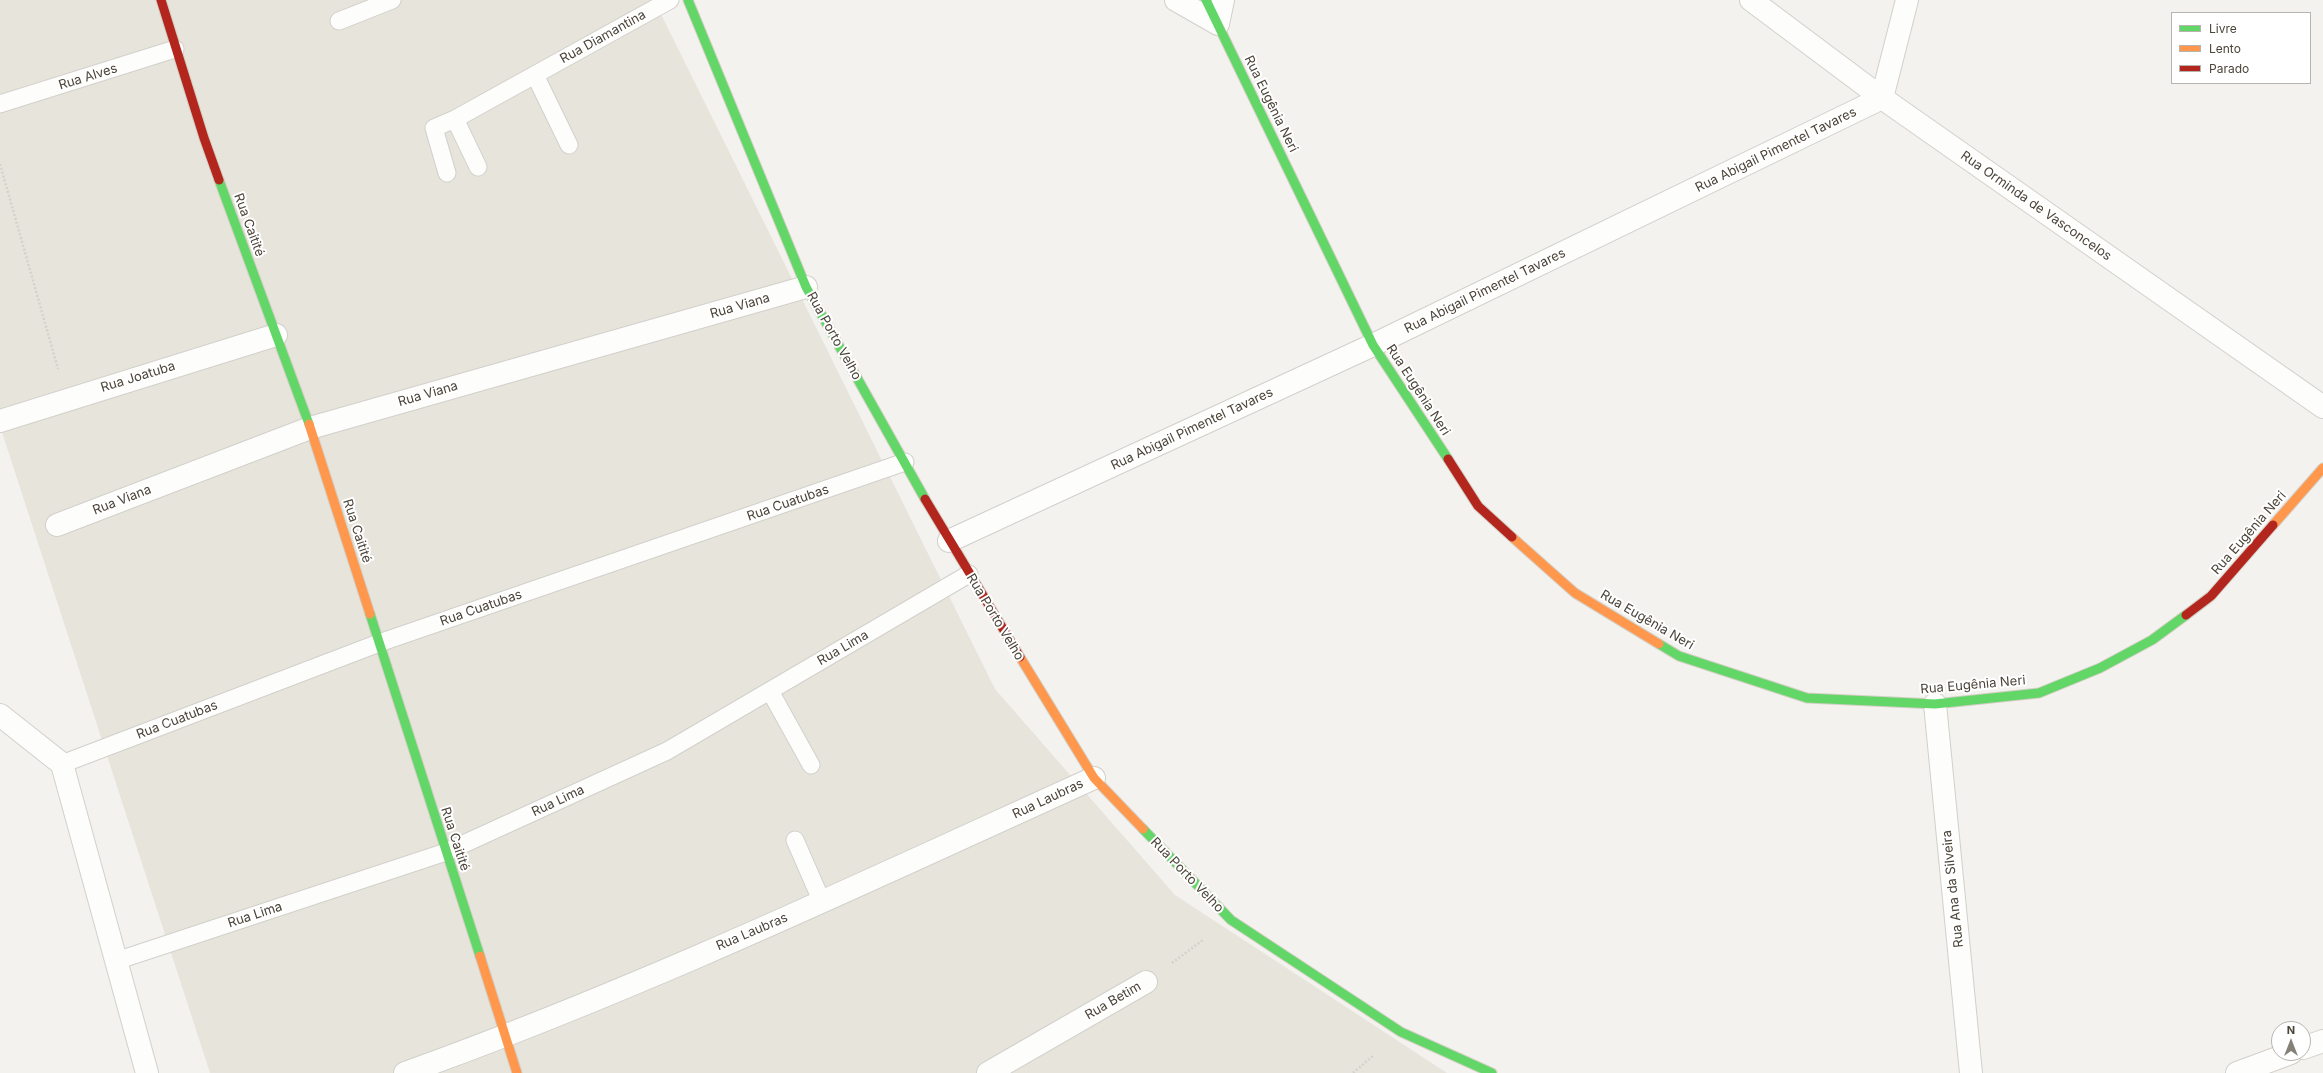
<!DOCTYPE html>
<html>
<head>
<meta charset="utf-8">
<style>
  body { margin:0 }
  #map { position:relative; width:2323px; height:1073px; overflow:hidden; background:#f4f2ee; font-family:Inter,sans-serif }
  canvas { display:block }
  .legend { position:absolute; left:2171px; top:12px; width:140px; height:72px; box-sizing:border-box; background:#fff; border:1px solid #b7b4b0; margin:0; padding:5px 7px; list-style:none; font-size:12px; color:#4b4439 }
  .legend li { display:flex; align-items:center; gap:8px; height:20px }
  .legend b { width:20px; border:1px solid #b7b4b0 }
  .north { position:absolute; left:2271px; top:1021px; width:40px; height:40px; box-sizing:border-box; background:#fff; border:1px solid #b7b4b0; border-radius:50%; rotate:0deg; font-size:11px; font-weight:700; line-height:16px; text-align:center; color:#4b4439 }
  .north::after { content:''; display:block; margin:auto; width:14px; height:18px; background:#868178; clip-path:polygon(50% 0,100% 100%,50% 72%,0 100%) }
</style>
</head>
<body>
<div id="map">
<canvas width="2323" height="1073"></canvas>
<ul class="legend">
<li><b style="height:5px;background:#63d668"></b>Livre</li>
<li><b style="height:5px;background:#ff974d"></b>Lento</li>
<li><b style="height:5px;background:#b3261e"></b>Parado</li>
</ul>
<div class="north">N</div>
</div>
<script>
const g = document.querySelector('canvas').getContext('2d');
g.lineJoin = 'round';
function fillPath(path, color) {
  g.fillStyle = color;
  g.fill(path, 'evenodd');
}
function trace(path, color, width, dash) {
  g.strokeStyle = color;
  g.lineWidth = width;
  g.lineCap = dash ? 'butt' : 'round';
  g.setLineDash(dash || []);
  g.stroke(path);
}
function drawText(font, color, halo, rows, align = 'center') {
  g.font = font + ' Inter,sans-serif';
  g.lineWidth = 4;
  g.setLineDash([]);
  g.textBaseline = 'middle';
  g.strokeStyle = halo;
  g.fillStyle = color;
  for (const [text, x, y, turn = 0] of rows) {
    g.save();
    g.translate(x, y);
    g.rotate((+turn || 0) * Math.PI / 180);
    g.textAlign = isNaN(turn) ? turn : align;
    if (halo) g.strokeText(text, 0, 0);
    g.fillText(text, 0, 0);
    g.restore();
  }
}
fillPath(new Path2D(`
  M0 0H654L995 689 1175 895 1447 1073H210L0 426Z`), '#e7e4dc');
const lane = new Path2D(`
  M339 21 392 0
  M535 75 569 145
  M0 104 175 49
  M455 119 478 167
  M447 173 434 128 455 119 670 0
  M770 691 811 765
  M62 764 379 643 905 462
  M795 840 822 902
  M116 961 446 852 667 751 969 574`);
const street = new Path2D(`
  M1176 0 1218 24 1223 0
  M1751 0 1882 98 2323 407
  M0 421 276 335
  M57 525 310 428 806 287
  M949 541 1373 345 1882 98 1907 0
  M1935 704 1971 1073
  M0 715 62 764 147 1073
  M2303 1048 2323 1041
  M405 1073C640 989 867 881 1094 778
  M988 1073 1146 982
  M2237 1073 2291 1053`);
const fast = new Path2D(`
  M688 0 806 287 925 499
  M1206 0 1373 345 1448 459
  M219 180 309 424
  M370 614 480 956
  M1659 644 1679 656 1807 698 1935 704 2039 693 2100 668 2152 640 2186 615
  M1143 829 1231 920 1401 1032 1492 1073`);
const slow = new Path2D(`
  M309 424 370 614
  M2273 525 2323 468
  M1512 537 1575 593 1659 644
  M1020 657 1094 778 1143 829
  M480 956 517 1073`);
const jam = new Path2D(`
  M161 0 204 138 219 180
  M1448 459 1478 506 1512 537
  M925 499 1020 657
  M2186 615 2211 596 2273 525`);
trace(lane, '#d2d0cb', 19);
trace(street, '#d2d0cb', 24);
trace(fast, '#d3cfc5', 11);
trace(slow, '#d3cfc5', 11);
trace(jam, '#d3cfc5', 11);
trace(new Path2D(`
  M0 164 58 369
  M1172 963 1203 940
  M1353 1073 1374 1055`), '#d3d2cc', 2.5, [2, 2]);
trace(lane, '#fdfdfc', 17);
trace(street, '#fdfdfc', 22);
trace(fast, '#63d668', 9);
trace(slow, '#ff974d', 9);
trace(jam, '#b3261e', 9);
drawText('13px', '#4b4439', '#fff', [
  ["Rua Diamantina",603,37,-29],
  ["Rua Alves",88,77,-17],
  ["Rua Eugênia Neri",1271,104,64],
  ["Rua Abigail Pimentel Tavares",1776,150,-26],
  ["Rua Orminda de Vasconcelos",2036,206,35],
  ["Rua Caitité",249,225,70],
  ["Rua Abigail Pimentel Tavares",1485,291,-26],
  ["Rua Viana",740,306,-16],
  ["Rua Porto Velho",834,336,61],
  ["Rua Joatuba",138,377,-17],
  ["Rua Eugênia Neri",1418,390,57],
  ["Rua Viana",428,394,-16],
  ["Rua Abigail Pimentel Tavares",1192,429,-25],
  ["Rua Viana",122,500,-21],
  ["Rua Cuatubas",788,503,-19],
  ["Rua Caitité",357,531,72],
  ["Rua Eugênia Neri",2249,533,-49],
  ["Rua Cuatubas",481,608,-19],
  ["Rua Porto Velho",995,617,59],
  ["Rua Eugênia Neri",1647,620,30],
  ["Rua Lima",843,648,-30],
  ["Rua Eugênia Neri",1973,685,-5],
  ["Rua Cuatubas",177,720,-21],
  ["Rua Laubras",1048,799,-25],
  ["Rua Lima",558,801,-25],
  ["Rua Caitité",455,839,72],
  ["Rua Porto Velho",1187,875,46],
  ["Rua Ana da Silveira",1953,889,-96],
  ["Rua Lima",255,915,-18],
  ["Rua Laubras",752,932,-23],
  ["Rua Betim",1113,1001,-30]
]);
</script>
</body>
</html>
